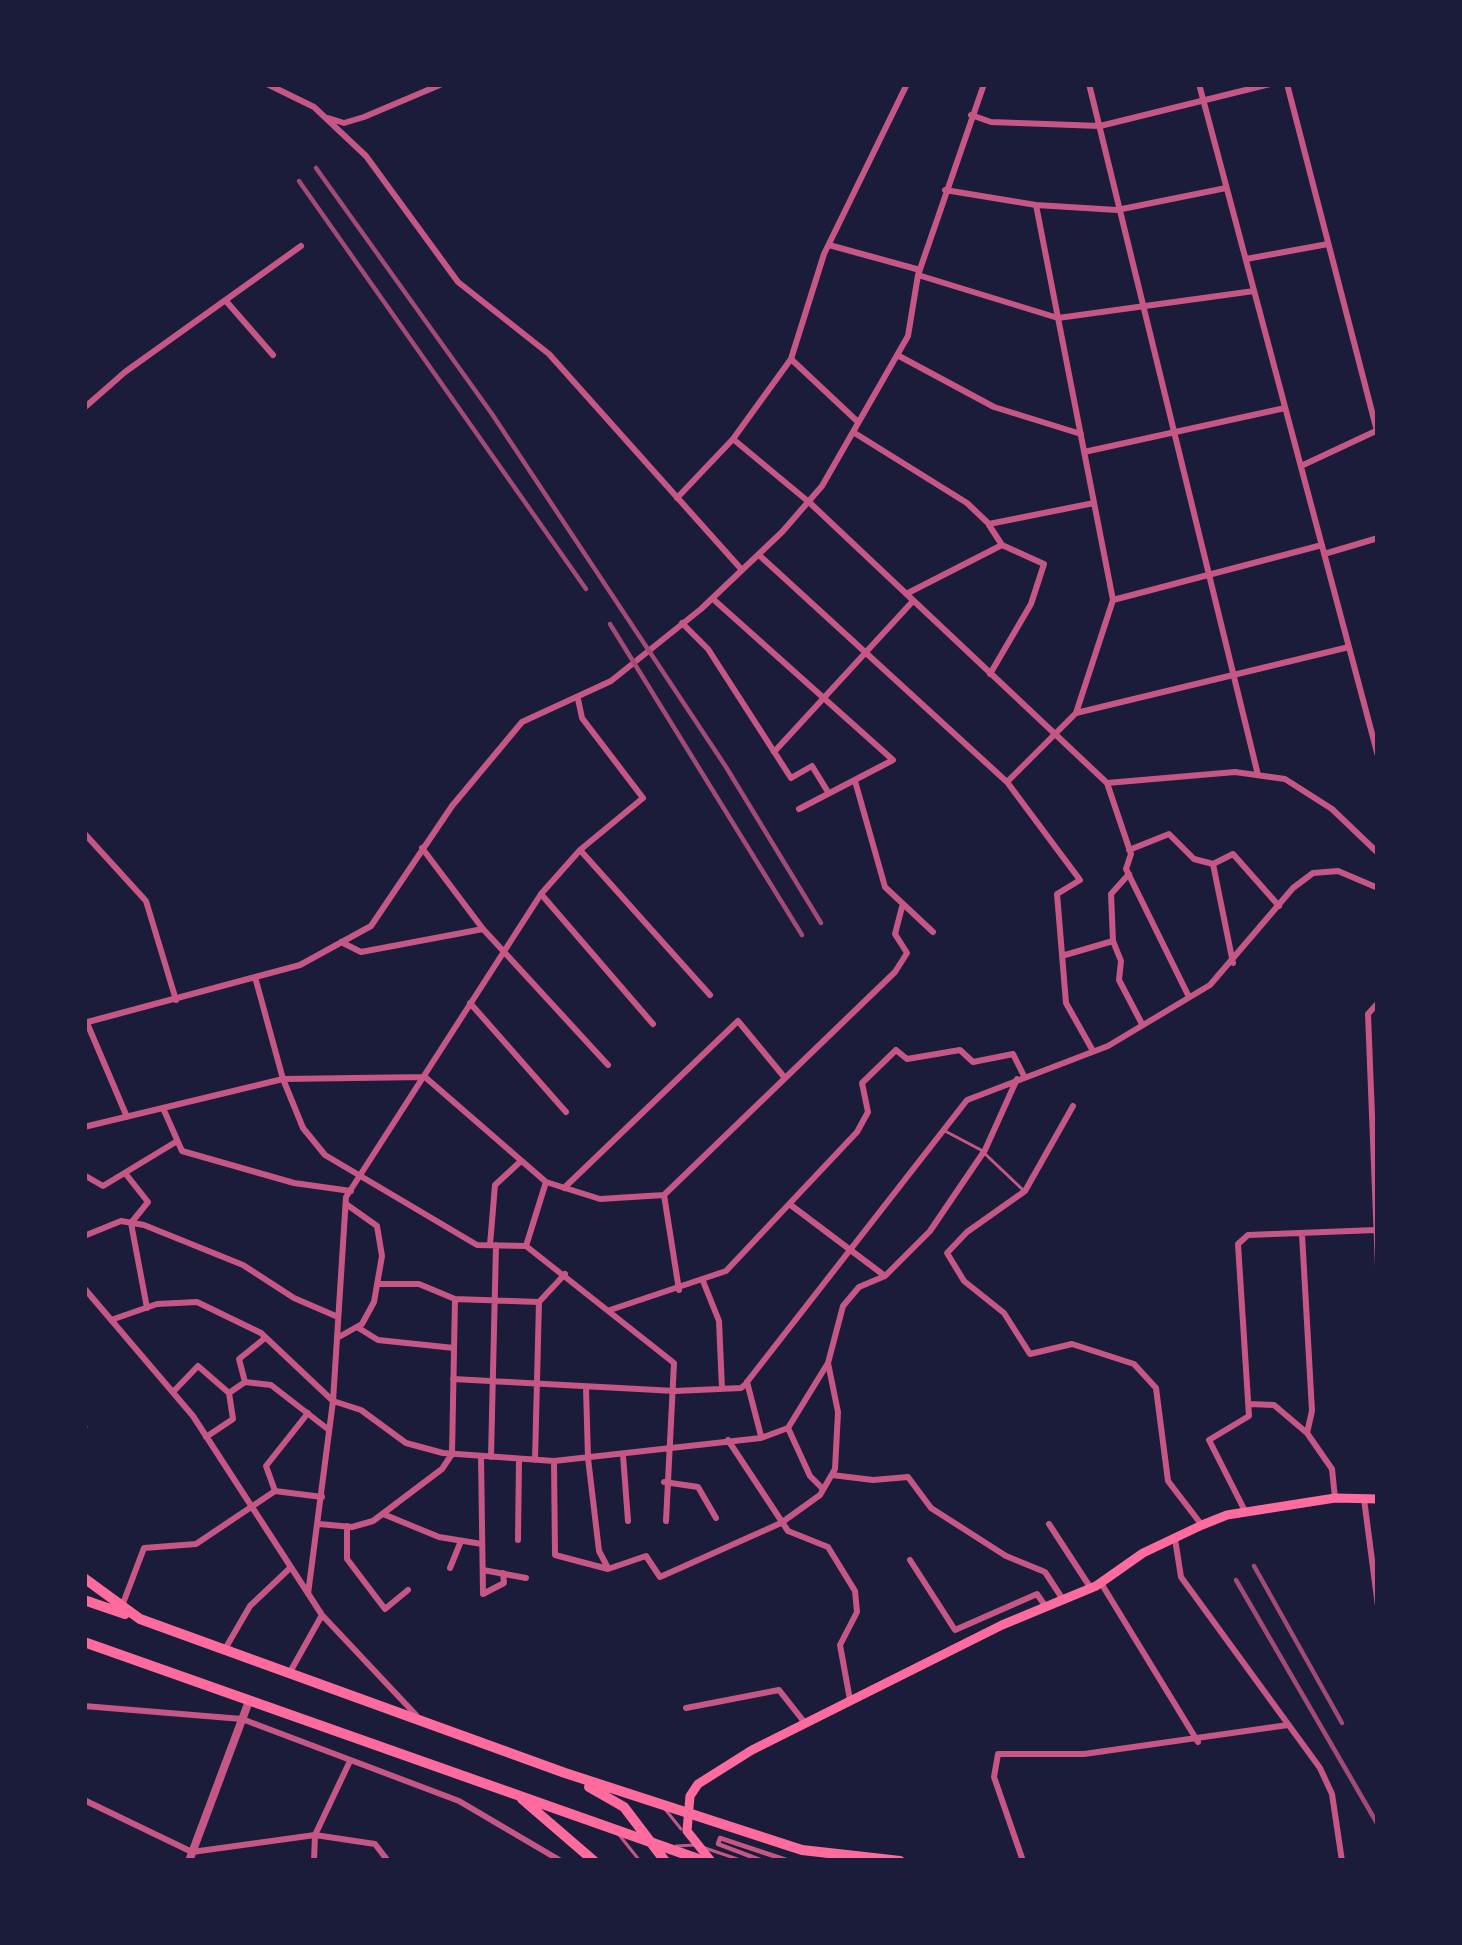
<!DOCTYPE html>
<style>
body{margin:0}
#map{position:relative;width:1462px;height:1945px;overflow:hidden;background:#1b1b3a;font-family:Jost,sans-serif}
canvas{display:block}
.frame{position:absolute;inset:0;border:87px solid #1b1b3a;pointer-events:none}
</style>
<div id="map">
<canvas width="1462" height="1945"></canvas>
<div class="frame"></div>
</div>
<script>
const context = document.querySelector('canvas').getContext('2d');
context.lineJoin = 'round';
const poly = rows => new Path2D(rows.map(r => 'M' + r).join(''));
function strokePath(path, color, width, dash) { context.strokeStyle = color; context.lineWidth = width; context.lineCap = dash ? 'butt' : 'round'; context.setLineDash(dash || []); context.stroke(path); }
strokePath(poly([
 [945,1131,981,1150,1022,1189],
 [84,1426,86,1427],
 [665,1809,681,1829],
 [620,1836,640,1861],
 [676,1846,696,1845],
 [705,1848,743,1861]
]), '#c65784', 3);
strokePath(poly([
 [720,1838,789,1861],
 [720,1838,718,1844,763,1861]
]), '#c65784', 4.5);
strokePath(poly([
 [267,84,314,107,366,156,458,282,549,354,742,570],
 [1089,84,1258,775],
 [1199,84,1378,756],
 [1287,84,1378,435],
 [971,115,991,122,1100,126,1270,84],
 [328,118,344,123,364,117,442,84],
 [945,190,1036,205,1117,210,1226,188],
 [829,245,920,270],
 [1246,259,1328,244],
 [918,275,1058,318,1254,291],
 [226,301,273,355],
 [899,356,994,407,1081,434],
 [791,359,858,422],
 [84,408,125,372,301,246],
 [853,432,967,503,989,524,1094,503],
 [733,439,810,503,1107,783,1235,772,1285,779,1332,809,1378,853],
 [1084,452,1285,408],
 [1301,466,1378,430],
 [677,498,733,439,791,359,824,254,907,84],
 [989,525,1002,545,1044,564,1031,604,990,674],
 [1324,554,1378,538],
 [759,555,1007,782,1080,880,1057,894,1066,1003,1093,1051],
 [906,594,1002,545],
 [713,599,893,760,799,809],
 [1113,600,1322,545],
 [682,623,708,649,791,778,812,766,828,792],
 [1076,713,1349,647],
 [774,752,913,601],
 [855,781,885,887,933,932],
 [1007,782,1076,713,1113,600,1036,205],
 [1107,783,1131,854,1126,869,1189,997],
 [84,833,146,901,176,1000],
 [422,848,483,929,608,1065],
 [580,850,710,995],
 [1129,850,1169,834,1194,859,1213,864,1233,963],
 [1213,864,1233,854,1279,906],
 [1129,874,1111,894,1113,941,1121,961,1119,980,1142,1024],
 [541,894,653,1024],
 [341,942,361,952,483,929],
 [1065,955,1113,941],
 [255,977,283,1079,303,1128,325,1155,477,1245,526,1246,674,1363,666,1521],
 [470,1003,566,1112],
 [1378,1003,1368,1014,1378,1267],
 [84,1023,300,965,371,926,452,806,522,722,611,681,701,609,782,532,822,486,908,336,918,275,984,84],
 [87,1023,127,1117],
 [425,1077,546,1182,600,1199,664,1195,895,972,907,953,895,934,902,907],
 [1073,1106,1025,1191,967,1232,947,1253,964,1281,1004,1313,1030,1354,1072,1344,1134,1364,1156,1388,1168,1481,1201,1524],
 [163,1108,182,1151,294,1183,351,1191],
 [84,1127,283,1079,425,1077],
 [125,1173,148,1202,131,1223,147,1308],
 [84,1175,103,1186,174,1143],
 [564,1188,738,1021,785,1078],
 [664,1195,679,1290],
 [792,1206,885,1276],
 [1302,1234,1312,1411,1307,1433,1332,1469,1335,1498],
 [84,1236,121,1221,144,1225,243,1265,294,1298,338,1317],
 [490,1245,495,1185,521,1161],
 [526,1246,546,1182],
 [703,1281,719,1321,722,1389],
 [377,1284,419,1284,455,1299,539,1302,565,1274],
 [84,1288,193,1416,322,1615,416,1715],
 [610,1310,726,1271,857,1132,868,1112,862,1083,896,1050,907,1059,960,1050,973,1062,1013,1054,1024,1076],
 [111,1320,157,1304,197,1302,261,1333,333,1401,361,1410,406,1443,443,1453,554,1461,761,1438,788,1428],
 [357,1327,378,1340,454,1348],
 [337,1338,362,1324,374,1302,382,1256,377,1226,346,1204],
 [453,1379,675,1391,741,1388,747,1383],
 [245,1382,239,1359,265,1338],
 [747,1382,967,1100,1108,1046,1210,985,1293,888,1313,873,1338,871,1378,888],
 [747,1382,761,1436],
 [586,1388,588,1458,599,1551,608,1568],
 [173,1392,198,1366,229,1393,245,1382,271,1385,329,1430],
 [1249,1404,1274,1405,1307,1433],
 [788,1428,828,1363,843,1306,859,1287,885,1276,930,1231,985,1150,1017,1079],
 [788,1428,810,1476,823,1489],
 [206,1437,233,1419,229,1393],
 [728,1440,788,1531,828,1547,855,1591,857,1612,840,1645,850,1700],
 [623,1455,628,1521],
 [481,1457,483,1594,504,1583,503,1573],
 [491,1457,496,1245],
 [535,1460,539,1302],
 [554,1461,555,1555,608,1569,646,1556,660,1577,781,1523,820,1495,835,1469,838,1412,828,1363],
 [832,1475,873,1480,908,1477,931,1508,1006,1556,1045,1572,1062,1598],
 [664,1482,698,1487,716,1518],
 [275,1491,322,1497],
 [1364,1499,1378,1606],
 [1245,1511,1209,1440,1249,1416,1238,1244,1248,1235,1376,1230],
 [383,1514,439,1537,482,1544],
 [319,1524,352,1527,373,1521,442,1469,452,1454,455,1299],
 [1049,1524,1090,1587],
 [347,1526,347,1559,385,1609,408,1590],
 [1175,1539,1181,1577,1320,1768,1332,1794,1342,1861],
 [518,1540,519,1459],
 [910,1560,955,1630,1037,1594,1046,1607],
 [450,1568,461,1541],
 [483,1570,526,1578],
 [1101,1583,1198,1742],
 [308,1594,333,1401,346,1197,541,894,580,850,643,798,582,718,578,699],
 [122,1606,144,1548,196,1544,275,1491,266,1466,308,1413],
 [225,1649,250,1606,289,1569],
 [290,1672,322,1615],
 [84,1706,242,1719,459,1801,561,1861],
 [686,1708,779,1690,805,1723],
 [84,1800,192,1852,315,1835,375,1844,388,1861],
 [314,1861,315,1835,350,1761],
 [1023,1861,994,1777,998,1754,1084,1754,1288,1725]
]), '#c65784', 6);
strokePath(poly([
 [189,1861,249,1701]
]), '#c65784', 8);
strokePath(poly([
 [711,1861,687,1831,690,1796,698,1784,752,1750,1002,1625,1096,1586,1143,1553,1202,1525,1227,1515,1335,1498,1378,1499]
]), '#ff6b9d', 9);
strokePath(poly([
 [84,1578,140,1619,565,1773,802,1850,900,1861],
 [84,1600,125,1614],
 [84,1642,704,1861],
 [589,1787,624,1807,665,1861],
 [522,1799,594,1861]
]), '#ff6b9d', 10);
strokePath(poly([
 [316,168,492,414,726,767,821,923],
 [299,181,586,589],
 [610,624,802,935],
 [1254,1566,1342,1723],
 [1236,1580,1378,1825]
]), '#a44b75', 4.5);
</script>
